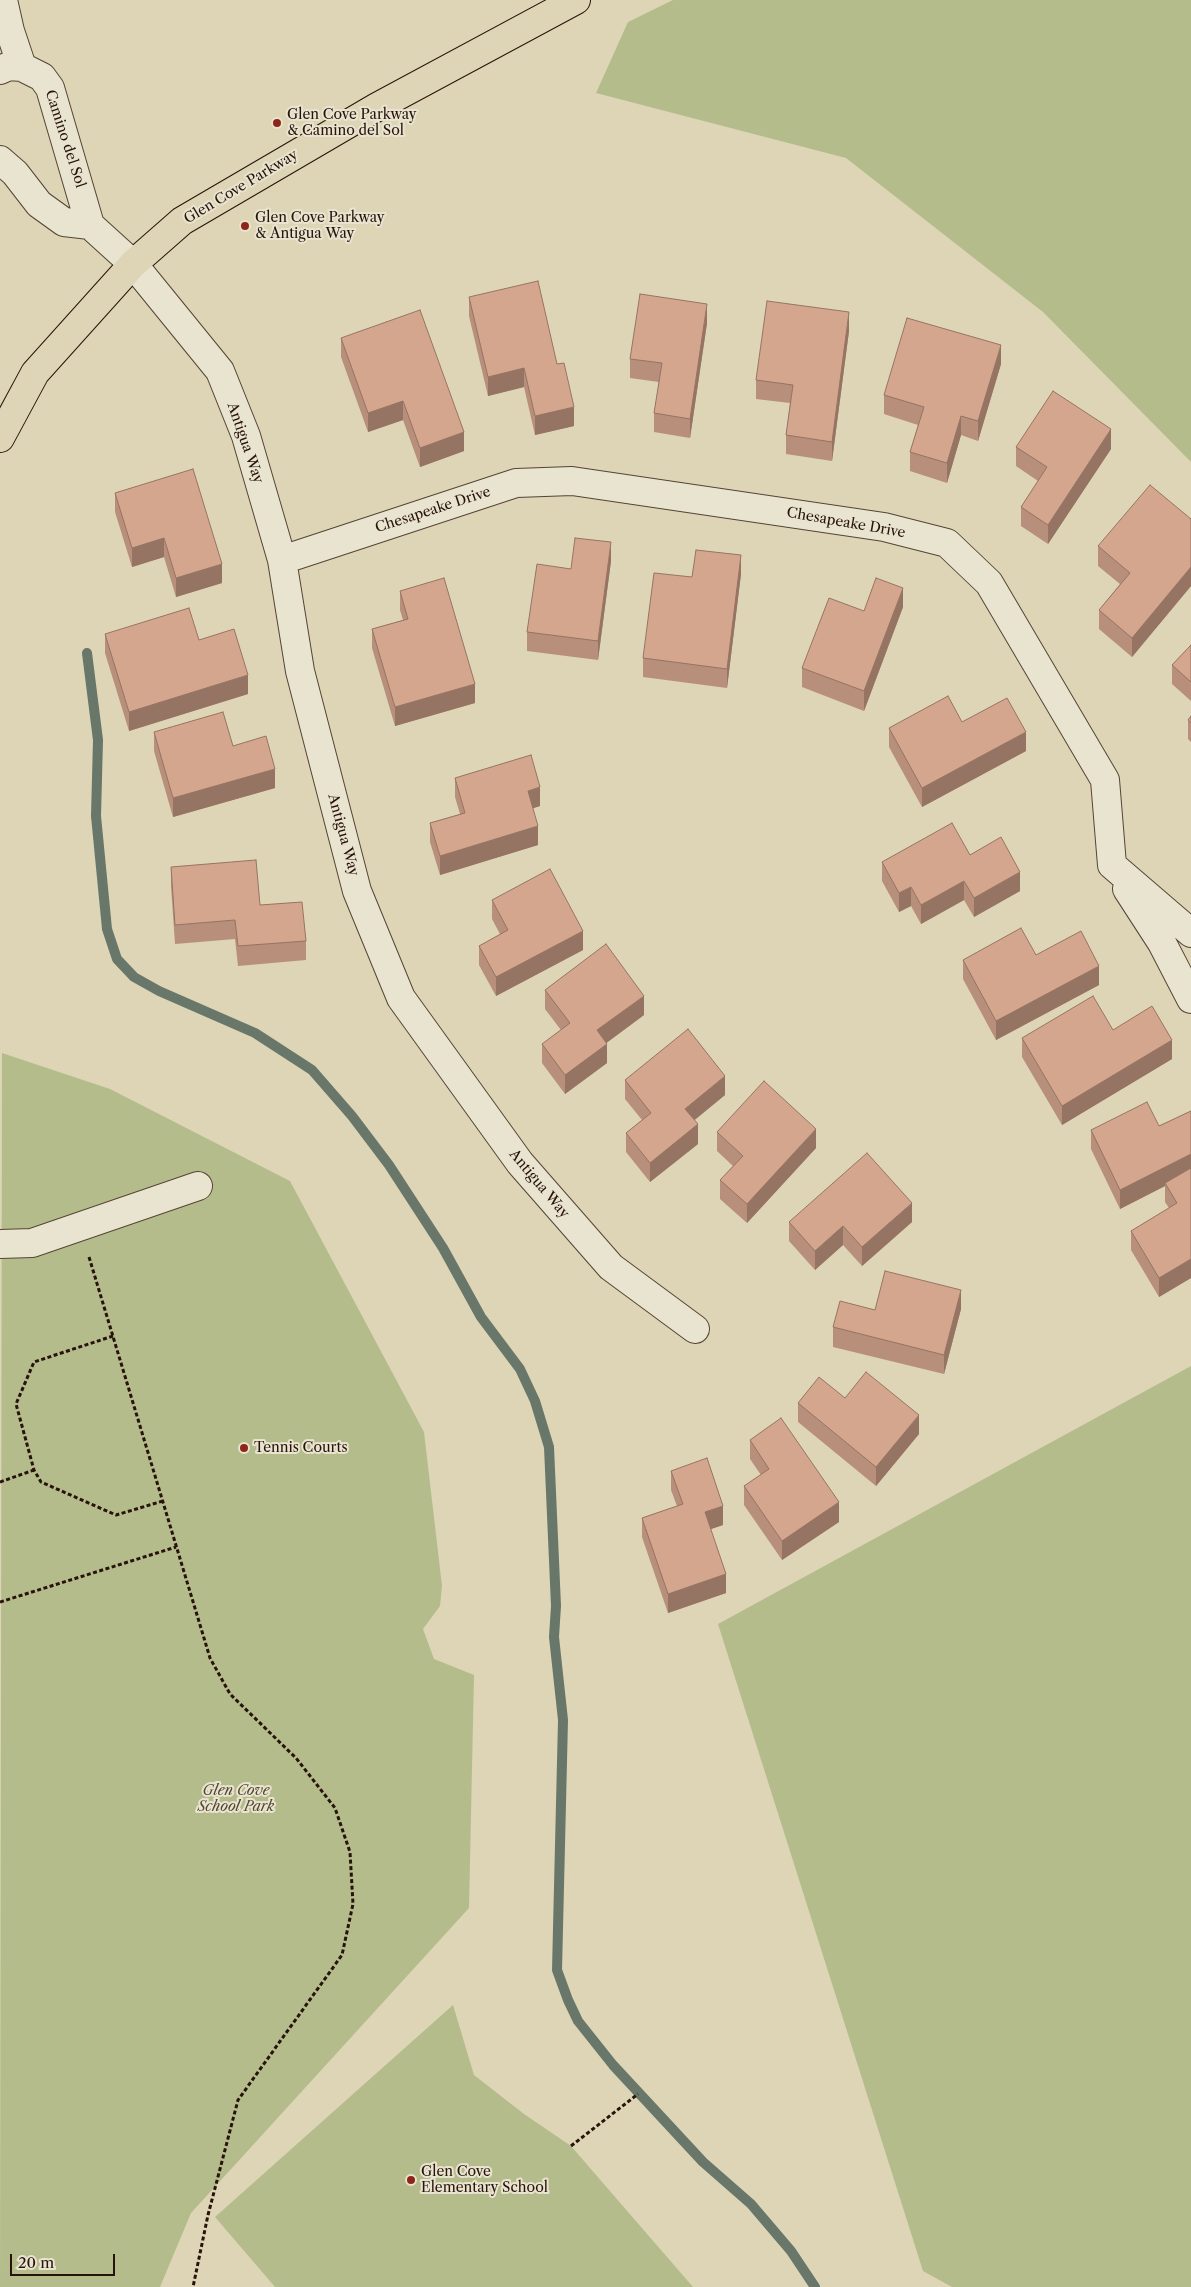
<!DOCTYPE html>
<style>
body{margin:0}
#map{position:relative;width:1191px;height:2287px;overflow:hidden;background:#ddd5b6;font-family:"Libre Caslon Text",serif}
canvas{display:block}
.scale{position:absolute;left:10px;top:2254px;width:105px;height:22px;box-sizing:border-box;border:2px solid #28130a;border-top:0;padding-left:6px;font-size:15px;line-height:18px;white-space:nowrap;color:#28130a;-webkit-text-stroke:4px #e9e4d0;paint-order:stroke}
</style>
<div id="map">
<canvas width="1191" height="2287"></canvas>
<div class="scale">20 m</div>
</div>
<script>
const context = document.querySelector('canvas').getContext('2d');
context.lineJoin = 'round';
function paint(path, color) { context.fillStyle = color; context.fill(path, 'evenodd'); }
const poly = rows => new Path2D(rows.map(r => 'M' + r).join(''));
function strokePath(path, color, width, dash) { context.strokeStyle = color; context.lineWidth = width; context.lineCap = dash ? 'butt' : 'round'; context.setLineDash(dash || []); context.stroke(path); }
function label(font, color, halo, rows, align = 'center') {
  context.font = font + ' "Libre Caslon Text",serif'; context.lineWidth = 4; context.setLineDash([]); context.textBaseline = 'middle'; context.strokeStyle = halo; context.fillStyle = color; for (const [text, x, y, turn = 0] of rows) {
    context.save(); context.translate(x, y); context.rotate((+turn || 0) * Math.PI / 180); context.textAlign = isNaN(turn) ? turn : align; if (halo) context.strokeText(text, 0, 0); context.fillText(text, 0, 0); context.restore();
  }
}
paint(poly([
 [673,0,1191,0,1191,462,1043,312,846,158,596,93,628,22],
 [2,1053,110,1089,290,1181,424,1432,442,1586,440,1606,423,1629,434,1659,474,1675,469,1908,191,2213,160,2287,0,2287],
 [1191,1366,1191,2287,952,2287,923,2271,718,1624],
 [453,2005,474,2075,524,2114,571,2146,693,2287,275,2287,215,2217]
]), '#b4bc8c');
strokePath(poly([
 [87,653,98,740,96,816,107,929,117,959,134,977,159,991,255,1033,312,1070,352,1116,389,1165,443,1248,481,1317,520,1369,535,1401,549,1447,556,1606,554,1637,563,1720,557,1970,568,2000,578,2021,613,2065,703,2162,751,2204,791,2251,815,2287]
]), '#687769', 10);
const minor = poly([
 [3,0,10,31,22,67],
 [0,70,9,66,22,67,42,77,50,88,90,225,133,264,220,371,246,436,282,560,300,671,357,891,401,998,520,1163,611,1267,695,1329],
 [0,160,15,173,39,204,64,222,90,225],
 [282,560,516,483,572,481,884,527,947,543,989,583,1105,780,1112,865,1191,933],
 [1127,889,1162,943,1191,999],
 [0,1244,32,1243,198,1186]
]);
const major = poly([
 [0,438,35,373,133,264,182,221,377,107,576,0]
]);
strokePath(minor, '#554435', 30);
strokePath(major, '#28130a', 30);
strokePath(poly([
 [89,1257,210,1658,230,1694,296,1758,335,1808,350,1852,353,1904,342,1955,238,2100,208,2215,193,2287],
 [113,1336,34,1362,16,1404,34,1470,41,1482,116,1515,163,1501],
 [0,1482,34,1470],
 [0,1602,176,1547],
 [571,2146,638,2094]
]), '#28130a', 3, [4, 2.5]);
strokePath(minor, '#e9e4d0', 28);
strokePath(major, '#ddd5b6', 28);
paint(poly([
 [469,297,574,426,535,435,524,387,488,396,469,316],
 [707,323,690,438,654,432,654,413,659,382,630,378,630,359],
 [849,331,832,461,786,454,786,435,790,403,756,399,756,380],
 [341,338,464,451,420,467,403,420,368,432,341,357],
 [1001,364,978,441,961,435,947,483,910,471,910,452,918,425,884,414,884,395],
 [1016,447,1111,449,1048,544,1021,526,1021,507,1038,481,1016,466],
 [115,493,222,583,176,597,164,557,132,567,115,512],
 [1191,519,1191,586,1132,657,1099,629,1099,610,1120,584,1098,566,1098,546],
 [611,561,598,660,527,651,527,632,571,569],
 [741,574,727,688,643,677,643,658,692,577],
 [400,591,475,703,395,726,372,648,372,629,403,620,400,610],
 [903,607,864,711,802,687,802,668,864,611],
 [105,634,199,640,248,694,129,731,105,653],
 [1191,645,1191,701,1172,684,1172,665],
 [1191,716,1191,742,1188,739,1188,720],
 [962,722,1026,751,922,807,889,747,889,728],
 [154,732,233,746,275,788,173,817,154,751],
 [455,778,540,806,533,808,538,845,440,875,430,842,430,823,460,814,455,797],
 [970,855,1020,891,974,917,964,900,921,924,911,906,899,912,882,881,882,862],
 [171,867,260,905,306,941,306,960,238,966,235,939,175,944,171,886],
 [492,900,583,950,496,996,479,965,479,946,500,934,492,919],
 [1036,955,1099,985,996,1040,963,979,963,960],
 [545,990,644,1015,606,1043,607,1063,565,1094,542,1063,542,1044,561,1030,545,1009],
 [1113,1030,1172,1059,1062,1125,1022,1057,1022,1038],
 [625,1080,725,1095,694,1120,698,1144,650,1182,626,1152,626,1133,642,1120,625,1099],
 [1191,1111,1191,1278,1159,1297,1131,1250,1131,1231,1169,1208,1165,1202,1165,1186,1120,1209,1091,1149,1091,1130,1159,1126],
 [717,1132,816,1148,747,1223,720,1199,720,1180,733,1166,717,1151],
 [789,1222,912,1222,862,1266,843,1245,815,1270,789,1241],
 [961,1309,944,1374,833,1347,833,1327,875,1310],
 [845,1398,919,1434,876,1486,798,1422,798,1403],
 [750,1440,839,1522,782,1560,744,1505,744,1486,761,1475,750,1459],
 [671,1471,723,1525,711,1529,726,1593,668,1613,642,1537,642,1518,677,1506,671,1490]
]), '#b78f7a');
paint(poly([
 [707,304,707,323,690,438,690,419],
 [849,312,849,331,832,461,832,442],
 [1001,345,1001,364,978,441,978,421],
 [524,368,524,387,488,396,488,377],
 [403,401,403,420,368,432,368,413],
 [574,407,574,426,535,435,535,416],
 [961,416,961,435,947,483,947,463],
 [1111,429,1111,449,1048,544,1048,525],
 [464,432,464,451,420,467,420,448],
 [164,538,164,557,132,567,132,548],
 [611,542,611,561,598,660,598,641],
 [741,555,741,574,727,688,727,669],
 [222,564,222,583,176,597,176,578],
 [1191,567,1191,586,1132,657,1132,638],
 [903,588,903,607,864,711,864,691],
 [248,675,248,694,129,731,129,712],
 [475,684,475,703,395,726,395,707],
 [1026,732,1026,751,922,807,922,788],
 [275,769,275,788,173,817,173,798],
 [540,787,540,806,528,810,528,791],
 [538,826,538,845,440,875,440,856],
 [1020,872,1020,891,974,917,974,898],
 [964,881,964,900,921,924,921,905],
 [911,887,911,906,899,912,899,893],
 [583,931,583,950,496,996,496,977],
 [1099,966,1099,985,996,1040,996,1021],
 [644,996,644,1015,597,1050,597,1030],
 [1172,1040,1172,1059,1062,1125,1062,1106],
 [607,1044,607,1063,565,1094,565,1075],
 [725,1076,725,1095,685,1128,685,1109],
 [698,1124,698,1144,650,1182,650,1163],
 [816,1129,816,1148,747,1223,747,1204],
 [1191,1154,1191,1173,1165,1183,1165,1186,1120,1209,1120,1190],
 [912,1203,912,1222,862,1266,862,1247],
 [843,1226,843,1245,815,1270,815,1251],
 [1191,1259,1191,1278,1159,1297,1159,1278],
 [961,1290,961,1309,944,1374,944,1355],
 [919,1415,919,1434,876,1486,876,1467],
 [839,1502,839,1522,782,1560,782,1541],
 [723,1506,723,1525,705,1531,705,1512],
 [726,1574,726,1593,668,1613,668,1594]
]), '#957463');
const building = poly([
 [538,281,557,364,564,363,574,407,535,416,524,368,488,377,469,297,538,281],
 [640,294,707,304,690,419,654,413,662,363,630,359,640,294],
 [767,301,849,312,832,442,786,435,793,385,756,380,767,301],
 [420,310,464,432,420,448,403,401,368,413,341,338,420,310],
 [907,318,1001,345,978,421,961,416,947,463,910,452,924,407,884,395,907,318],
 [1053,391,1111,429,1048,525,1021,507,1047,467,1016,447,1053,391],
 [193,469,222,564,176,578,164,538,132,548,115,493,193,469],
 [1150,485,1191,519,1191,567,1132,638,1099,610,1130,573,1098,546,1150,485],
 [575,538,611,542,598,641,527,632,537,564,571,569,575,538],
 [696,550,741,555,727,669,643,658,654,573,692,577,696,550],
 [444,578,475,684,395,707,372,629,408,619,400,591,444,578],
 [876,578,903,588,864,691,802,668,829,598,864,611,876,578],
 [189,608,199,640,234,629,248,675,129,712,105,634,189,608],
 [1191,645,1191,682,1172,665,1191,645],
 [948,696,962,722,1007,698,1026,732,922,788,889,728,948,696],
 [223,712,233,746,266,736,275,769,173,798,154,732,223,712],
 [1191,716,1191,723,1188,720,1191,716],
 [531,755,540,787,528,791,538,826,440,856,430,823,465,813,455,778,531,755],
 [952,823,970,855,1001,837,1020,872,974,898,964,881,921,905,911,887,899,893,882,862,952,823],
 [256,860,260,905,302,902,306,941,238,946,235,920,175,925,171,867,256,860],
 [550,869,583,931,496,977,479,946,508,930,492,900,550,869],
 [1021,928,1036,955,1081,931,1099,966,996,1021,963,960,1021,928],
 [606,944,644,996,597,1030,607,1044,565,1075,542,1044,570,1023,545,990,606,944],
 [1093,996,1113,1030,1152,1006,1172,1040,1062,1106,1022,1038,1093,996],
 [688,1029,725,1076,685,1109,698,1124,650,1163,626,1133,651,1113,625,1080,688,1029],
 [764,1081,816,1129,747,1204,720,1180,743,1156,717,1132,764,1081],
 [1147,1102,1159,1126,1191,1111,1191,1154,1120,1190,1091,1130,1147,1102],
 [867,1153,912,1203,862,1247,843,1226,815,1251,789,1222,867,1153],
 [1191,1168,1191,1259,1159,1278,1131,1231,1177,1203,1165,1183,1191,1168],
 [885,1271,961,1290,944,1355,833,1327,840,1301,875,1310,885,1271],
 [866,1372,919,1415,876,1467,798,1403,819,1377,845,1398,866,1372],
 [781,1418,839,1502,782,1541,744,1486,769,1469,750,1440,781,1418],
 [707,1458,723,1506,705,1512,726,1574,668,1594,642,1518,683,1504,671,1471,707,1458]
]);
paint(building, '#d5a68e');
strokePath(building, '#957463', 1);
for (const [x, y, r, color] of [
 [277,123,5,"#8f2418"],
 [245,226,5,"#8f2418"],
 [244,1448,5,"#8f2418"],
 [411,2180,5,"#8f2418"]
]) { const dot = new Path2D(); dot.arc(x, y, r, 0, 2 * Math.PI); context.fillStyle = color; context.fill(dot); strokePath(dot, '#e9e4d0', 2); }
label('14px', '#28130a', '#e9e4d0', [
 ["Glen Cove Parkway",287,115],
 ["& Camino del Sol",287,131],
 ["Glen Cove Parkway",255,218],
 ["& Antigua Way",255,234],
 ["Tennis Courts",254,1448],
 ["Glen Cove",421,2172],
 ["Elementary School",421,2188]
], 'left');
label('14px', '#28130a', '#e9e4d0', [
 ["Camino del Sol",65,139,72],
 ["Glen Cove Parkway",241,187,-31],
 ["Antigua Way",245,443,71],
 ["Chesapeake Drive",433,510,-18],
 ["Chesapeake Drive",846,523,10],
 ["Antigua Way",343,835,75],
 ["Antigua Way",539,1184,50]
]);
label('italic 14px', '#524631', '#e9e4d0', [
 ["Glen Cove",236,1791],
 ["School Park",236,1807]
]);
</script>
